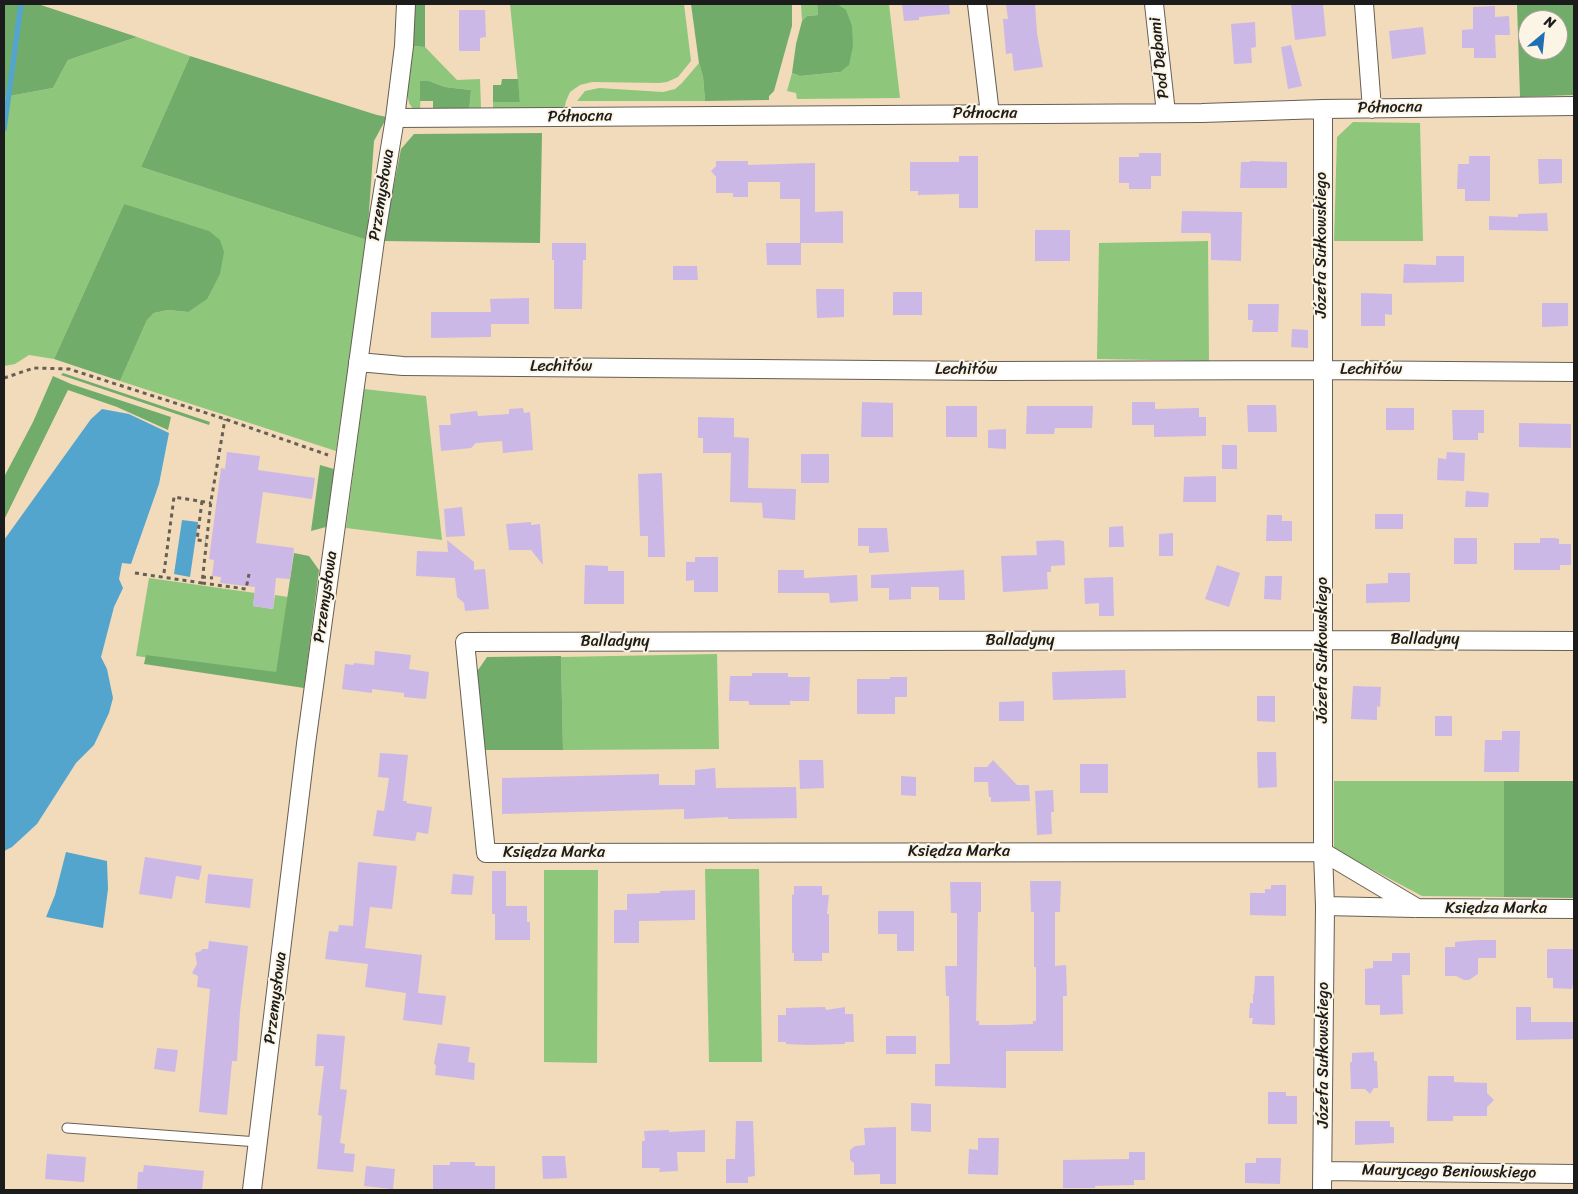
<!DOCTYPE html>
<meta charset="utf-8">
<style>
body{margin:0}
#map{position:relative;width:1578px;height:1194px;overflow:hidden;background:#f1dbbb;font-family:Sriracha,sans-serif}
canvas{display:block}
.frame{position:absolute;inset:0;border:5px solid #1c1c1c;pointer-events:none}
.north{position:absolute;left:1518px;top:10px;width:50px;height:50px;box-sizing:border-box;background:#fcf5e5;border:1px solid #a29e95;border-radius:50%;rotate:28deg;font-size:14px;font-weight:700;line-height:20px;text-align:center;color:#1c1c1c}
.north::after{content:'';display:block;margin:auto;width:18px;height:22px;background:#1f6fb2;clip-path:polygon(50% 0,100% 100%,50% 72%,0 100%)}
</style>
<div id="map">
<canvas width="1578" height="1194"></canvas>
<div class="frame"></div>
<div class="north">N</div>
</div>
<script>
const context = document.querySelector('canvas').getContext('2d');
context.lineJoin = 'round';
function paint(path, color) { context.fillStyle = color; context.fill(path, 'evenodd'); }
const poly = rows => new Path2D(rows.map(r => 'M' + r).join(''));
function strokePath(path, color, width, dash) { context.strokeStyle = color; context.lineWidth = width; context.lineCap = dash ? 'butt' : 'round'; context.setLineDash(dash || []); context.stroke(path); }
function label(font, color, halo, rows, align = 'center') {
  context.font = font + ' Sriracha,sans-serif'; context.lineWidth = 4; context.setLineDash([]); context.textBaseline = 'middle'; context.strokeStyle = halo; context.fillStyle = color; for (const [text, x, y, turn = 0] of rows) {
    context.save(); context.translate(x, y); context.rotate((+turn || 0) * Math.PI / 180); context.textAlign = isNaN(turn) ? turn : align; if (halo) context.strokeText(text, 0, 0); context.fillText(text, 0, 0); context.restore();
  }
}
paint(poly([
 [510,4,684,4,691,61,678,77,667,82,659,83,592,82,580,85,570,92,566,101,564,111,496,112,493,107,493,102,520,102],
 [801,4,817,4,818,15,807,16,802,21],
 [835,4,889,4,900,98,797,99,796,93,787,91,792,73,800,76,840,72,837,4],
 [137,37,190,56,141,167,367,240,336,451,120,381,147,320,154,313,168,310,188,312,124,204,54,359,29,355,15,364,4,366,4,97,53,88,68,60],
 [412,46,425,47,457,80,480,79,481,108,477,112,469,112,471,90,445,87,429,81,421,81,420,112,413,109,409,103,407,93],
 [699,63,703,77,705,101,577,101,585,91,599,88,663,92,675,89,682,83],
 [1353,122,1420,123,1423,241,1334,241,1337,137],
 [1208,241,1209,361,1097,359,1099,243],
 [364,389,426,396,442,540,346,528],
 [149,578,255,593,253,606,273,609,275,595,288,597,276,675,136,656],
 [717,654,719,749,563,750,561,657],
 [1334,781,1504,781,1504,897,1422,896,1334,849],
 [705,869,759,869,762,1062,709,1062],
 [544,870,598,870,597,1063,544,1062]
]), '#8ec77b');
paint(poly([
 [4,4,38,4,137,37,68,60,53,88,4,97],
 [414,4,425,4,425,47,412,46],
 [691,4,792,4,792,26,774,91,769,96,769,100,705,101,703,77,699,63],
 [817,4,837,4,846,10,852,26,853,46,849,65,840,72,800,76,792,73,796,44,802,21,807,16,818,15],
 [1517,4,1574,4,1574,95,1520,97],
 [1528,20,1558,20,1558,50,1528,50],
 [190,56,377,115,387,117,374,141,367,240,141,167],
 [502,79,518,79,520,102,493,102,493,85,501,85],
 [420,81,429,81,445,87,471,90,469,112,433,112,433,101,420,101],
 [542,133,540,243,383,241,401,149,414,134],
 [124,204,209,231,220,240,224,252,220,274,207,299,188,312,168,310,154,313,147,320,120,381,54,359],
 [63,373,210,422,209,425,61,375],
 [53,376,71,384,171,417,168,430,117,407,68,390,4,520,4,477,33,422],
 [320,465,334,469,326,527,311,531],
 [294,553,309,556,319,570,304,688,144,664,146,655,276,672],
 [561,656,563,750,485,750,476,673,487,657],
 [1504,781,1574,781,1574,898,1504,897]
]), '#72ac6b');
paint(poly([
 [102,409,129,414,169,433,159,484,131,564,122,563,119,579,123,588,114,607,101,657,107,669,113,698,109,713,94,745,76,763,37,824,12,847,4,851,4,540,91,419],
 [182,520,198,522,190,577,174,574],
 [66,852,107,861,108,889,103,928,46,917,55,895]
]), '#54a5ce');
strokePath(poly([
 [4,129,21,4]
]), '#54a5ce', 5.5);
paint(poly([
 [902,4,949,4,950,14,919,17,919,20,904,21],
 [1006,4,1035,4,1037,33,1043,67,1014,71,1012,53,1006,54,1003,19,1008,19],
 [1291,4,1323,4,1326,36,1295,40],
 [1495,6,1495,17,1509,16,1510,35,1495,35,1496,58,1474,58,1474,48,1462,48,1462,30,1473,29,1473,7],
 [459,10,485,10,486,37,480,38,480,51,459,51],
 [1255,22,1256,47,1251,48,1252,63,1234,64,1231,24],
 [1423,27,1426,54,1392,59,1389,31],
 [1291,45,1302,86,1288,89,1281,47],
 [1139,153,1161,153,1161,176,1151,176,1151,189,1129,189,1129,183,1119,183,1119,157,1139,157],
 [959,156,978,156,978,208,959,208,959,194,918,195,918,191,910,191,910,162,959,162],
 [1469,156,1490,156,1490,201,1465,201,1465,189,1457,189,1458,164,1469,164],
 [1538,159,1562,159,1562,183,1539,184],
 [716,161,748,161,748,165,815,163,815,212,843,211,843,243,801,243,801,265,767,265,766,243,800,243,800,199,780,199,780,182,748,182,748,197,733,197,733,193,716,193,716,177,711,171,716,166],
 [1250,161,1287,162,1287,188,1240,188,1241,162,1250,162],
 [1182,211,1242,212,1241,261,1211,260,1211,235,1210,233,1181,233],
 [1547,213,1548,231,1489,230,1489,216,1518,217,1518,214],
 [1035,230,1070,230,1070,261,1035,261],
 [552,243,586,243,586,260,583,260,582,309,554,309,554,260,552,260],
 [1436,256,1464,256,1464,282,1403,283,1404,264,1436,265],
 [673,266,697,266,698,280,673,280],
 [816,289,844,289,844,317,817,318],
 [893,292,922,292,922,315,893,315],
 [1361,293,1392,294,1392,315,1385,314,1385,326,1361,326],
 [529,298,529,324,491,324,491,337,431,338,431,312,491,312,490,299],
 [1542,303,1568,303,1568,326,1542,327],
 [1248,304,1279,304,1278,332,1252,332,1253,320,1248,320],
 [1292,329,1308,330,1308,348,1291,347],
 [862,402,893,403,893,437,861,437],
 [1132,402,1155,402,1155,409,1199,408,1199,417,1206,417,1206,436,1154,437,1154,425,1132,425],
 [1247,405,1276,405,1277,432,1248,432],
 [946,406,977,406,977,437,946,437],
 [1027,406,1093,406,1092,428,1055,428,1054,434,1026,434],
 [523,408,524,413,530,412,533,450,503,453,502,441,476,443,471,448,441,451,439,425,451,425,450,414,477,411,478,416,509,414,509,409],
 [1386,408,1414,408,1414,430,1386,430],
 [1452,410,1484,410,1484,433,1478,433,1478,440,1453,440],
 [698,417,734,418,734,437,749,438,748,488,796,489,795,520,763,518,762,503,730,502,731,453,703,453,703,438,698,438],
 [1519,423,1571,424,1571,448,1519,447],
 [1006,429,1006,449,988,448,988,430],
 [1222,445,1237,445,1237,469,1222,469],
 [227,452,260,456,258,470,315,478,312,499,263,492,256,543,294,548,290,579,276,578,273,609,253,606,255,587,220,583,221,577,212,576,214,560,209,559,221,468,225,469],
 [1447,452,1465,453,1464,481,1437,480,1438,458,1446,459],
 [801,454,829,454,829,483,801,483],
 [662,473,665,557,648,557,648,536,640,536,638,474],
 [1216,476,1216,502,1183,502,1184,477],
 [1466,491,1489,493,1488,507,1465,507],
 [462,507,465,536,446,537,444,509],
 [1375,514,1403,514,1403,529,1375,529],
 [1267,515,1282,515,1282,521,1292,521,1292,541,1266,541],
 [531,522,531,525,540,524,543,565,531,550,509,550,506,524],
 [1123,526,1124,547,1109,547,1109,527],
 [858,528,887,528,889,552,869,553,869,546,858,546],
 [1173,533,1173,556,1159,556,1159,534],
 [1454,538,1477,538,1477,564,1454,564],
 [1540,538,1555,538,1559,539,1559,544,1571,544,1571,565,1560,565,1560,570,1514,570,1514,543,1540,543],
 [447,540,474,562,474,570,485,569,489,609,465,611,464,603,457,597,455,578,416,576,417,551,448,552],
 [1061,540,1061,541,1064,541,1065,565,1051,566,1051,572,1047,572,1048,589,1003,592,1001,556,1037,555,1036,541],
 [695,557,718,557,718,592,694,592,694,580,686,581,686,562,695,562],
 [585,565,608,566,608,571,624,571,624,604,584,604],
 [1217,565,1240,573,1229,607,1205,599],
 [778,570,804,570,804,578,857,575,858,601,830,603,829,593,778,593],
 [964,570,965,600,939,600,939,587,911,587,911,599,889,600,889,588,871,588,871,575],
 [1388,573,1410,573,1410,602,1366,603,1366,584,1388,583],
 [1265,576,1282,576,1281,600,1264,599],
 [1113,577,1114,616,1099,616,1099,603,1085,604,1084,578],
 [375,651,411,655,409,669,429,672,426,699,404,697,404,693,372,689,372,693,342,689,345,664,353,665,354,663,374,665],
 [1125,670,1126,698,1053,700,1052,672],
 [752,673,788,673,788,677,810,677,809,701,790,701,790,705,749,705,749,701,729,701,730,676,752,676],
 [890,677,907,677,907,697,895,697,895,714,857,714,857,679,890,679],
 [1353,686,1381,687,1380,707,1377,706,1377,720,1351,719],
 [1257,696,1275,696,1275,722,1257,721],
 [1024,701,1024,721,999,721,999,702],
 [1435,716,1452,716,1452,736,1435,736],
 [1502,731,1520,731,1519,772,1484,772,1485,740,1502,740],
 [1257,752,1276,752,1277,787,1258,788],
 [380,753,408,755,403,801,407,801,406,803,432,807,428,834,417,832,415,841,373,836,377,810,384,811,389,778,378,777],
 [799,760,823,760,824,788,800,789],
 [993,760,1017,785,1029,785,1030,801,991,802,991,797,989,797,988,782,974,782,974,767,987,767],
 [1080,764,1108,764,1108,793,1080,793],
 [715,768,716,788,796,787,797,818,728,819,728,817,684,819,684,809,502,814,502,778,659,774,659,785,695,785,695,770],
 [901,776,916,777,916,796,901,795],
 [1053,790,1054,812,1051,812,1052,834,1037,835,1035,791],
 [145,857,202,866,199,880,176,876,172,899,139,894],
 [358,862,397,866,392,909,370,907,365,948,422,955,418,993,446,996,442,1025,403,1020,406,993,365,987,368,964,325,959,329,931,338,932,339,925,353,926],
 [492,871,506,871,506,906,527,906,527,922,530,922,530,940,495,940,495,914,492,914],
 [208,874,253,879,250,908,205,903],
 [453,874,474,876,472,895,451,894],
 [1030,881,1061,881,1060,912,1055,912,1055,966,1066,965,1067,996,1063,996,1063,1051,1006,1051,1006,1088,935,1086,935,1064,950,1064,949,996,946,996,945,966,957,966,957,913,951,913,950,882,981,882,981,912,978,912,976,1021,979,1021,979,1025,1006,1025,1033,1024,1033,1021,1036,1021,1036,967,1034,967,1034,912,1031,912],
 [1271,885,1286,885,1286,916,1250,915,1250,893,1265,893,1265,889,1271,889],
 [794,886,822,886,822,895,829,895,827,914,829,914,829,953,822,953,822,961,794,961,794,953,792,953,792,895,794,894],
 [695,890,695,920,639,921,639,943,614,943,614,910,627,910,627,894,660,893,660,891],
 [878,911,914,911,914,951,897,951,897,934,878,934],
 [1477,940,1496,940,1496,958,1478,958,1478,974,1469,980,1464,980,1456,976,1445,976,1445,947,1455,947,1455,942],
 [209,941,248,946,240,1011,237,1061,232,1061,227,1115,199,1112,210,989,197,987,198,976,192,973,197,964,195,953,201,951,202,949,208,949],
 [1547,949,1574,949,1574,983,1573,983,1572,989,1553,988,1553,978,1547,978],
 [1392,953,1410,953,1410,975,1402,975,1403,1014,1380,1015,1380,1005,1365,1005,1365,969,1373,968,1373,961,1392,961],
 [1255,976,1274,976,1275,1025,1252,1024,1253,1018,1249,1018,1250,1003,1253,1003,1253,994,1254,994],
 [825,1007,826,1010,845,1007,845,1014,853,1014,854,1042,845,1042,845,1044,808,1045,786,1044,786,1042,778,1042,778,1015,786,1015,786,1008],
 [1516,1007,1531,1007,1531,1022,1574,1022,1574,1039,1516,1040],
 [317,1034,345,1036,340,1089,347,1090,340,1143,345,1144,344,1153,355,1154,353,1172,317,1169,322,1116,318,1115,324,1066,315,1066],
 [886,1036,916,1036,916,1054,886,1054],
 [438,1043,470,1047,468,1062,475,1063,474,1080,435,1075,436,1066,434,1063],
 [157,1048,178,1050,175,1072,154,1069],
 [1374,1052,1374,1061,1377,1061,1378,1088,1374,1088,1370,1094,1365,1089,1351,1089,1350,1062,1352,1062,1352,1053],
 [1428,1076,1454,1076,1454,1082,1487,1083,1487,1093,1494,1100,1487,1107,1487,1116,1453,1116,1453,1121,1427,1121],
 [1268,1092,1286,1092,1286,1096,1297,1096,1297,1124,1268,1124],
 [911,1103,931,1104,931,1132,911,1131],
 [736,1121,753,1121,755,1176,748,1177,748,1183,726,1183,726,1159,735,1159],
 [1355,1121,1390,1121,1390,1127,1394,1127,1394,1143,1355,1145],
 [896,1127,896,1184,880,1184,880,1174,854,1175,854,1163,850,1160,850,1150,855,1146,865,1145,864,1128],
 [669,1130,669,1132,705,1130,705,1152,677,1152,678,1171,659,1172,660,1168,642,1168,642,1141,645,1141,644,1131],
 [978,1138,999,1138,998,1175,968,1174,969,1149,978,1150],
 [1129,1152,1145,1152,1145,1180,1134,1180,1134,1185,1095,1186,1095,1188,1063,1188,1063,1160,1129,1159],
 [47,1154,86,1157,84,1182,45,1179],
 [542,1156,565,1156,567,1178,543,1179],
 [1256,1158,1281,1158,1280,1184,1245,1183,1245,1163,1256,1163],
 [450,1162,475,1162,475,1166,495,1166,495,1190,433,1190,433,1165,450,1165],
 [144,1165,204,1171,202,1190,137,1189,138,1172,143,1172],
 [366,1166,395,1169,393,1189,364,1186]
]), '#ccb8e6');
const service = poly([
 [67,1128,258,1142]
]);
const minor = poly([
 [977,4,990,114],
 [1154,4,1166,113],
 [1364,4,1372,109],
 [395,118,1202,113,1323,109,1574,106],
 [358,362,403,366,994,371,1322,370,1574,372],
 [1574,641,1323,640,465,642,486,853,1323,852,1417,908,1574,909],
 [1325,906,1414,908],
 [1323,1171,1574,1174],
 [252,1190,306,744,375,240,395,118,404,46,406,4],
 [1322,1190,1325,906,1323,852,1323,109]
]);
strokePath(service, '#675f54', 11);
strokePath(minor, '#675f54', 20);
strokePath(poly([
 [4,378,34,368,69,369,225,419,328,455],
 [202,501,197,540,206,541],
 [135,573,202,583,211,501,225,419],
 [164,573,174,497,211,503],
 [202,577,213,578],
 [202,583,246,589,249,574]
]), '#675f54', 3, [4, 4]);
strokePath(service, '#fff', 9);
strokePath(minor, '#fff', 18);
label('16px', '#1c1c1c', '#fcf5e5', [
 ["Pod Dębami",1160,58,-96],
 ["Północna",1390,108,-1],
 ["Północna",985,114],
 ["Północna",580,117,-1],
 ["Przemysłowa",382,195,-81],
 ["Józefa Sułkowskiego",1322,245,-90],
 ["Lechitów",561,367],
 ["Lechitów",966,370],
 ["Lechitów",1371,370],
 ["Przemysłowa",326,597,-82],
 ["Balladyny",1425,640],
 ["Balladyny",1020,641],
 ["Balladyny",615,642],
 ["Józefa Sułkowskiego",1323,650,-90],
 ["Księdza Marka",959,852],
 ["Księdza Marka",554,853],
 ["Księdza Marka",1496,909],
 ["Przemysłowa",276,998,-83],
 ["Józefa Sułkowskiego",1324,1055,-90],
 ["Maurycego Beniowskiego",1449,1172,1]
]);
</script>
